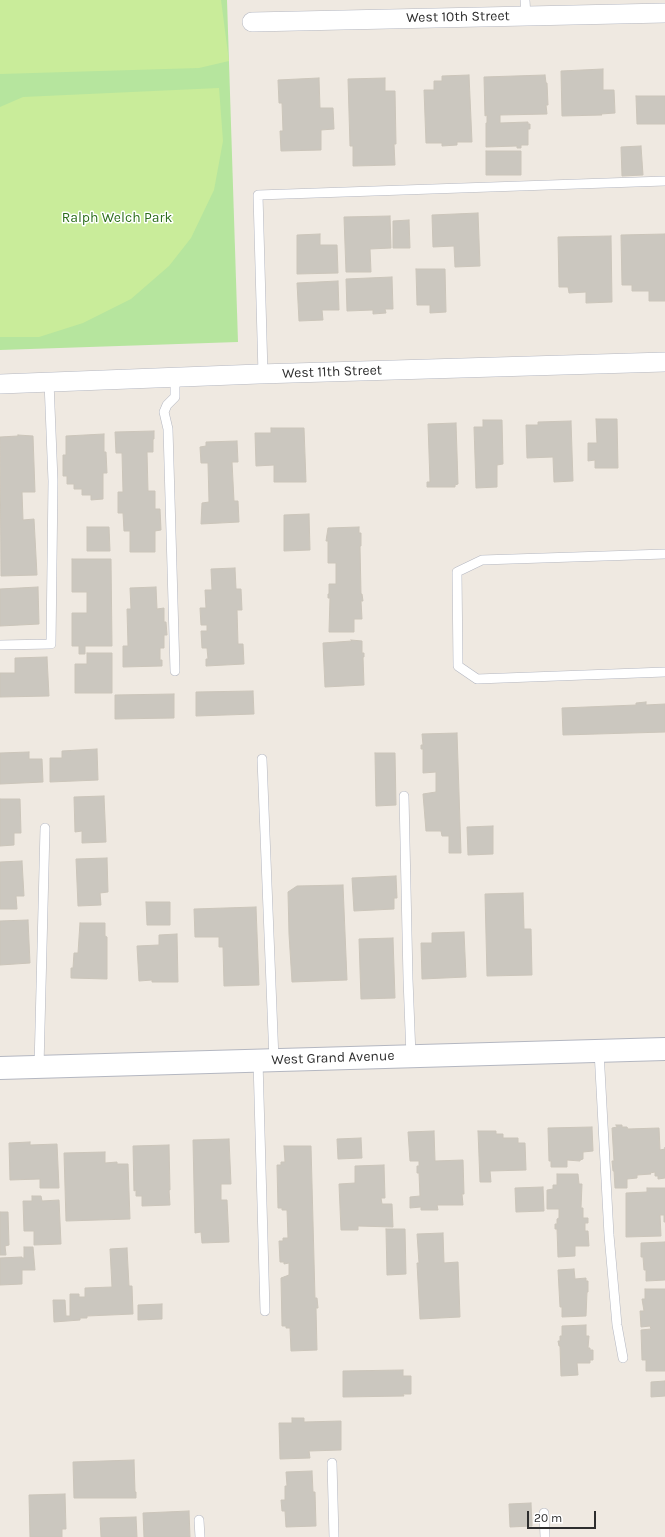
<!DOCTYPE html>
<style>
body{margin:0}
#map{position:relative;width:665px;height:1537px;overflow:hidden;background:#efe9e1;font-family:Karla,sans-serif}
canvas{display:block}
.scale{position:absolute;left:527px;top:1511px;width:69px;height:18px;box-sizing:border-box;border:2px solid #2e2e2e;border-top:0;padding-left:5px;font-size:12px;line-height:14px;white-space:nowrap;color:#2e2e2e;-webkit-text-stroke:3px #fff;paint-order:stroke}
</style>
<div id="map">
<canvas width="665" height="1537"></canvas>
<div class="scale">20 m</div>
</div>
<script>
const context = document.querySelector('canvas').getContext('2d');
context.lineJoin = 'round';
function paint(path, color) { context.fillStyle = color; context.fill(path, 'evenodd'); }
const poly = rows => new Path2D(rows.map(r => 'M' + r).join(''));
function strokePath(path, color, width, dash) { context.strokeStyle = color; context.lineWidth = width; context.lineCap = dash ? 'butt' : 'round'; context.setLineDash(dash || []); context.stroke(path); }
function label(font, color, halo, rows, align = 'center') {
  context.font = font + ' Karla,sans-serif'; context.lineWidth = 3; context.setLineDash([]); context.textBaseline = 'middle'; context.strokeStyle = halo; context.fillStyle = color; for (const [text, x, y, turn = 0] of rows) {
    context.save(); context.translate(x, y); context.rotate((+turn || 0) * Math.PI / 180); context.textAlign = isNaN(turn) ? turn : align; if (halo) context.strokeText(text, 0, 0); context.fillText(text, 0, 0); context.restore();
  }
}
paint(poly([
 [0,0,227,0,238,342,0,350]
]), '#b6e59e');
paint(poly([
 [0,0,221,0,229,61,199,68,0,74],
 [219,88,223,141,214,190,191,238,169,266,131,299,83,323,39,337,0,337,0,107,23,97]
]), '#c9ec9a');
const building = poly([
 [603,69,603,90,614,90,615,113,601,114,602,115,562,116,561,71,603,69],
 [469,75,472,142,457,142,457,145,442,146,442,143,426,143,424,90,434,90,434,81,442,81,442,76,469,75],
 [545,75,546,83,547,83,548,105,546,105,547,114,500,115,500,123,528,122,528,124,530,124,530,129,528,129,528,145,521,145,521,148,517,148,517,146,486,147,486,123,487,123,487,115,485,116,484,77,545,75],
 [319,78,320,108,333,108,334,129,321,130,321,150,281,151,280,131,283,131,282,103,279,103,278,80,319,78],
 [385,78,385,91,395,91,396,144,394,144,395,165,353,166,353,146,350,146,348,79,385,78],
 [636,96,665,96,665,124,637,124,636,96],
 [641,146,643,175,622,176,621,147,641,146],
 [486,151,521,151,521,175,486,175,486,151],
 [478,213,480,266,455,267,454,246,433,247,432,215,478,213],
 [390,216,391,248,370,249,371,272,346,272,344,217,390,216],
 [409,220,410,248,393,248,393,221,409,220],
 [320,234,320,245,337,245,338,273,297,274,297,235,320,234],
 [665,234,665,301,649,301,649,291,632,291,632,285,622,285,621,235,665,234],
 [611,236,612,302,586,303,586,292,569,293,568,287,559,287,558,237,611,236],
 [416,269,445,269,446,312,430,313,430,305,417,305,416,269],
 [392,277,393,309,385,309,386,313,373,314,373,310,347,311,346,279,392,277],
 [338,281,339,310,322,310,323,320,299,321,297,283,338,281],
 [596,419,617,419,618,468,595,468,595,460,588,461,588,443,597,443,596,419],
 [483,420,502,420,503,464,497,465,497,487,476,488,474,427,483,427,483,420],
 [571,421,573,481,554,482,553,457,527,458,526,425,538,425,538,422,571,421],
 [456,423,458,484,455,485,455,487,427,487,427,482,430,482,428,424,456,423],
 [271,428,304,428,306,482,274,482,274,465,256,466,255,433,271,433,271,428],
 [154,431,154,439,153,439,153,452,147,452,148,491,155,491,155,509,160,509,161,530,155,531,155,552,130,552,130,531,124,531,123,513,118,513,118,492,123,492,122,453,116,453,115,432,154,431],
 [104,434,104,452,106,452,107,473,103,473,103,499,91,500,91,495,82,495,82,489,74,489,74,484,67,484,67,476,63,476,63,455,66,455,66,436,104,434],
 [18,435,33,436,35,492,22,492,23,520,34,519,37,575,1,576,0,437,18,436,18,435],
 [237,441,238,462,232,462,234,501,238,501,239,522,201,524,202,503,209,502,208,463,201,463,200,447,206,446,206,442,237,441],
 [309,514,310,550,284,551,284,515,309,514],
 [87,527,109,527,110,551,87,551,87,527],
 [359,527,359,533,361,533,361,546,360,546,361,594,362,594,363,601,361,601,362,619,354,619,354,632,329,632,330,598,328,598,328,594,329,594,329,584,336,584,336,563,328,563,328,541,326,541,328,528,359,527],
 [72,559,111,559,112,646,85,646,85,654,79,654,79,646,72,646,72,613,87,613,87,592,72,592,72,559],
 [235,568,236,589,241,589,242,610,237,610,238,644,243,644,244,664,206,666,206,659,208,659,207,648,202,648,201,631,207,631,207,625,201,625,200,608,206,608,205,590,212,590,211,569,235,568],
 [38,587,39,624,0,626,0,589,38,587],
 [156,587,157,609,164,608,164,622,166,622,167,635,164,635,164,648,160,648,160,660,162,660,162,666,123,667,123,646,128,646,127,609,131,609,130,588,156,587],
 [351,640,362,641,362,653,364,653,364,657,363,657,364,685,325,687,323,643,352,641,351,640],
 [87,653,112,653,112,693,75,693,75,664,87,664,87,653],
 [47,657,49,696,0,697,0,673,15,673,15,658,47,657],
 [253,691,254,714,196,716,196,692,253,691],
 [174,694,174,718,115,719,115,695,174,694],
 [646,702,646,705,665,704,665,732,563,735,562,708,636,705,636,703,646,702],
 [457,733,461,853,449,853,449,836,442,836,441,831,426,831,423,794,436,792,436,772,423,773,423,749,421,749,421,745,423,745,422,734,457,733],
 [97,749,98,780,50,782,50,758,62,758,62,751,97,749],
 [29,752,29,759,42,759,43,782,0,784,0,753,29,752],
 [375,753,395,753,396,805,376,806,375,753],
 [104,796,106,842,82,843,82,831,75,832,74,797,104,796],
 [0,799,20,799,21,833,14,833,14,845,0,846,0,799],
 [493,826,493,854,468,855,467,827,493,826],
 [107,858,108,892,100,893,101,905,78,906,76,859,107,858],
 [22,861,24,896,16,896,17,909,0,909,0,862,22,861],
 [396,876,397,898,394,898,394,909,354,911,352,878,396,876],
 [343,885,347,980,292,982,289,934,288,892,297,886,343,885],
 [523,893,524,929,531,929,532,975,487,976,485,894,523,893],
 [146,902,170,902,170,925,147,925,146,902],
 [256,907,259,985,224,986,223,947,219,947,219,937,195,937,194,909,256,907],
 [28,920,30,963,0,965,0,921,28,920],
 [80,923,105,923,105,936,107,937,107,979,71,978,71,968,73,968,74,953,78,953,80,923],
 [464,932,466,977,422,979,421,943,432,943,432,933,464,932],
 [177,934,178,982,152,982,152,980,139,981,137,946,159,945,159,935,177,934],
 [393,938,395,998,361,999,359,939,393,938],
 [616,1125,622,1125,622,1127,627,1127,628,1129,659,1128,660,1150,665,1149,665,1147,665,1178,658,1179,658,1176,655,1176,655,1172,650,1173,651,1174,637,1175,637,1178,627,1179,627,1188,615,1188,614,1171,613,1171,612,1161,614,1161,612,1128,617,1127,616,1125],
 [592,1127,593,1151,583,1152,583,1159,580,1160,580,1161,567,1160,567,1167,551,1167,551,1161,549,1161,548,1128,592,1127],
 [434,1131,435,1161,463,1160,464,1194,462,1194,463,1205,437,1205,438,1210,421,1210,421,1207,410,1208,410,1197,420,1196,419,1173,417,1173,417,1166,419,1166,419,1161,410,1161,408,1132,434,1131],
 [478,1131,496,1131,496,1134,503,1134,503,1138,518,1138,518,1143,525,1143,526,1170,490,1171,491,1182,480,1182,478,1131],
 [361,1138,362,1158,338,1159,337,1139,361,1138],
 [229,1139,231,1184,221,1184,221,1200,227,1200,229,1242,202,1243,201,1232,195,1233,193,1140,229,1139],
 [30,1142,30,1145,57,1144,59,1188,40,1188,40,1179,10,1180,9,1143,30,1142],
 [169,1145,170,1190,169,1190,170,1205,142,1206,142,1196,136,1196,136,1190,134,1191,133,1146,169,1145],
 [284,1146,311,1146,315,1298,317,1298,318,1308,316,1308,317,1350,291,1351,290,1328,286,1328,286,1326,282,1326,281,1278,289,1275,289,1263,284,1264,284,1262,280,1262,279,1241,283,1241,283,1238,288,1238,287,1210,282,1210,282,1208,278,1208,277,1165,281,1165,281,1162,285,1162,284,1146],
 [105,1152,105,1163,117,1162,117,1164,128,1164,130,1219,66,1221,64,1153,105,1152],
 [384,1165,385,1198,381,1198,382,1204,392,1204,393,1227,358,1226,358,1230,341,1230,339,1184,355,1183,355,1166,384,1165],
 [557,1174,578,1174,579,1184,582,1184,581,1208,583,1208,583,1218,588,1218,588,1223,585,1223,585,1231,588,1231,589,1246,575,1246,575,1256,558,1257,557,1229,555,1229,555,1224,557,1224,557,1219,559,1218,559,1209,547,1209,547,1190,553,1189,553,1185,557,1185,557,1174],
 [543,1187,544,1211,516,1212,515,1188,543,1187],
 [647,1188,665,1188,665,1222,664,1222,664,1215,660,1215,661,1236,626,1237,626,1193,647,1192,647,1188],
 [32,1196,41,1196,42,1201,59,1200,61,1244,34,1245,34,1231,24,1231,23,1201,32,1201,32,1196],
 [0,1212,8,1212,9,1245,5,1246,6,1255,0,1255,0,1212],
 [386,1229,405,1229,406,1274,387,1275,386,1229],
 [443,1233,444,1263,458,1262,460,1317,420,1319,417,1263,419,1263,417,1234,443,1233],
 [665,1242,665,1280,646,1281,646,1270,644,1270,643,1257,641,1257,641,1243,665,1242],
 [24,1247,33,1247,35,1270,22,1270,22,1284,0,1285,0,1258,22,1257,22,1258,24,1258,24,1247],
 [127,1248,129,1286,132,1286,133,1314,87,1316,87,1318,80,1318,80,1320,54,1322,53,1300,65,1300,66,1316,70,1316,70,1294,79,1294,79,1297,85,1297,85,1288,112,1287,110,1249,127,1248],
 [574,1269,575,1279,586,1278,586,1281,588,1281,588,1292,587,1292,586,1316,562,1317,562,1307,560,1307,558,1270,574,1269],
 [645,1289,665,1289,665,1371,646,1371,646,1360,642,1360,641,1330,651,1329,650,1326,641,1327,640,1311,644,1311,642,1299,645,1299,645,1289],
 [162,1304,162,1319,138,1320,138,1305,162,1304],
 [586,1325,586,1336,589,1336,588,1348,590,1348,590,1350,593,1350,593,1360,590,1360,590,1363,577,1363,578,1375,561,1376,560,1346,559,1346,558,1341,560,1341,560,1336,562,1336,562,1326,586,1325],
 [403,1370,403,1376,411,1376,411,1394,403,1394,404,1396,343,1397,343,1371,403,1370],
 [665,1381,665,1396,651,1397,651,1382,665,1381],
 [292,1418,304,1418,304,1422,341,1421,341,1450,309,1451,310,1458,280,1459,279,1423,292,1423,292,1418],
 [134,1460,135,1492,136,1492,136,1498,74,1498,73,1462,134,1460],
 [312,1471,313,1492,315,1492,316,1526,286,1527,285,1511,282,1511,281,1500,285,1500,285,1486,287,1486,286,1472,312,1471],
 [65,1494,66,1529,62,1529,62,1537,30,1537,29,1495,65,1494],
 [531,1503,532,1526,510,1527,509,1504,531,1503],
 [189,1511,190,1537,144,1537,143,1513,189,1511],
 [136,1517,137,1537,101,1537,100,1518,136,1517]
]);
paint(building, '#cbc7bf');
strokePath(building, '#cbc5ba', 1);
const service = poly([
 [525,0,526,16],
 [263,374,258,195,665,181],
 [175,377,175,397,167,405,164,412,168,429,175,671],
 [665,554,482,560,457,572,458,666,477,679,665,672],
 [0,645,51,644,53,481,49,382],
 [262,759,274,1060],
 [404,796,408,979,411,1056],
 [599,1051,609,1235,617,1325,623,1358],
 [258,1061,265,1311],
 [39,1067,45,828],
 [332,1463,334,1537],
 [544,1513,545,1537],
 [199,1520,200,1537]
]);
const minor = poly([
 [252,22,665,13],
 [0,384,259,374,665,362]
]);
const tertiary = poly([
 [0,1068,665,1049]
]);
strokePath(service, '#b4b7c1', 10);
strokePath(minor, '#b4b7c1', 20);
strokePath(tertiary, '#b4b7c1', 24);
strokePath(service, '#fff', 9);
strokePath(minor, '#fff', 19);
strokePath(tertiary, '#fff', 22);
label('14px', '#2e2e2e', '#fff', [
 ["West 10th Street",458,17,-1],
 ["West 11th Street",332,372,-2],
 ["West Grand Avenue",333,1058,-2]
]);
label('14px', '#2c6e1b', '#fff', [
 ["Ralph Welch Park",117,218]
]);
</script>
